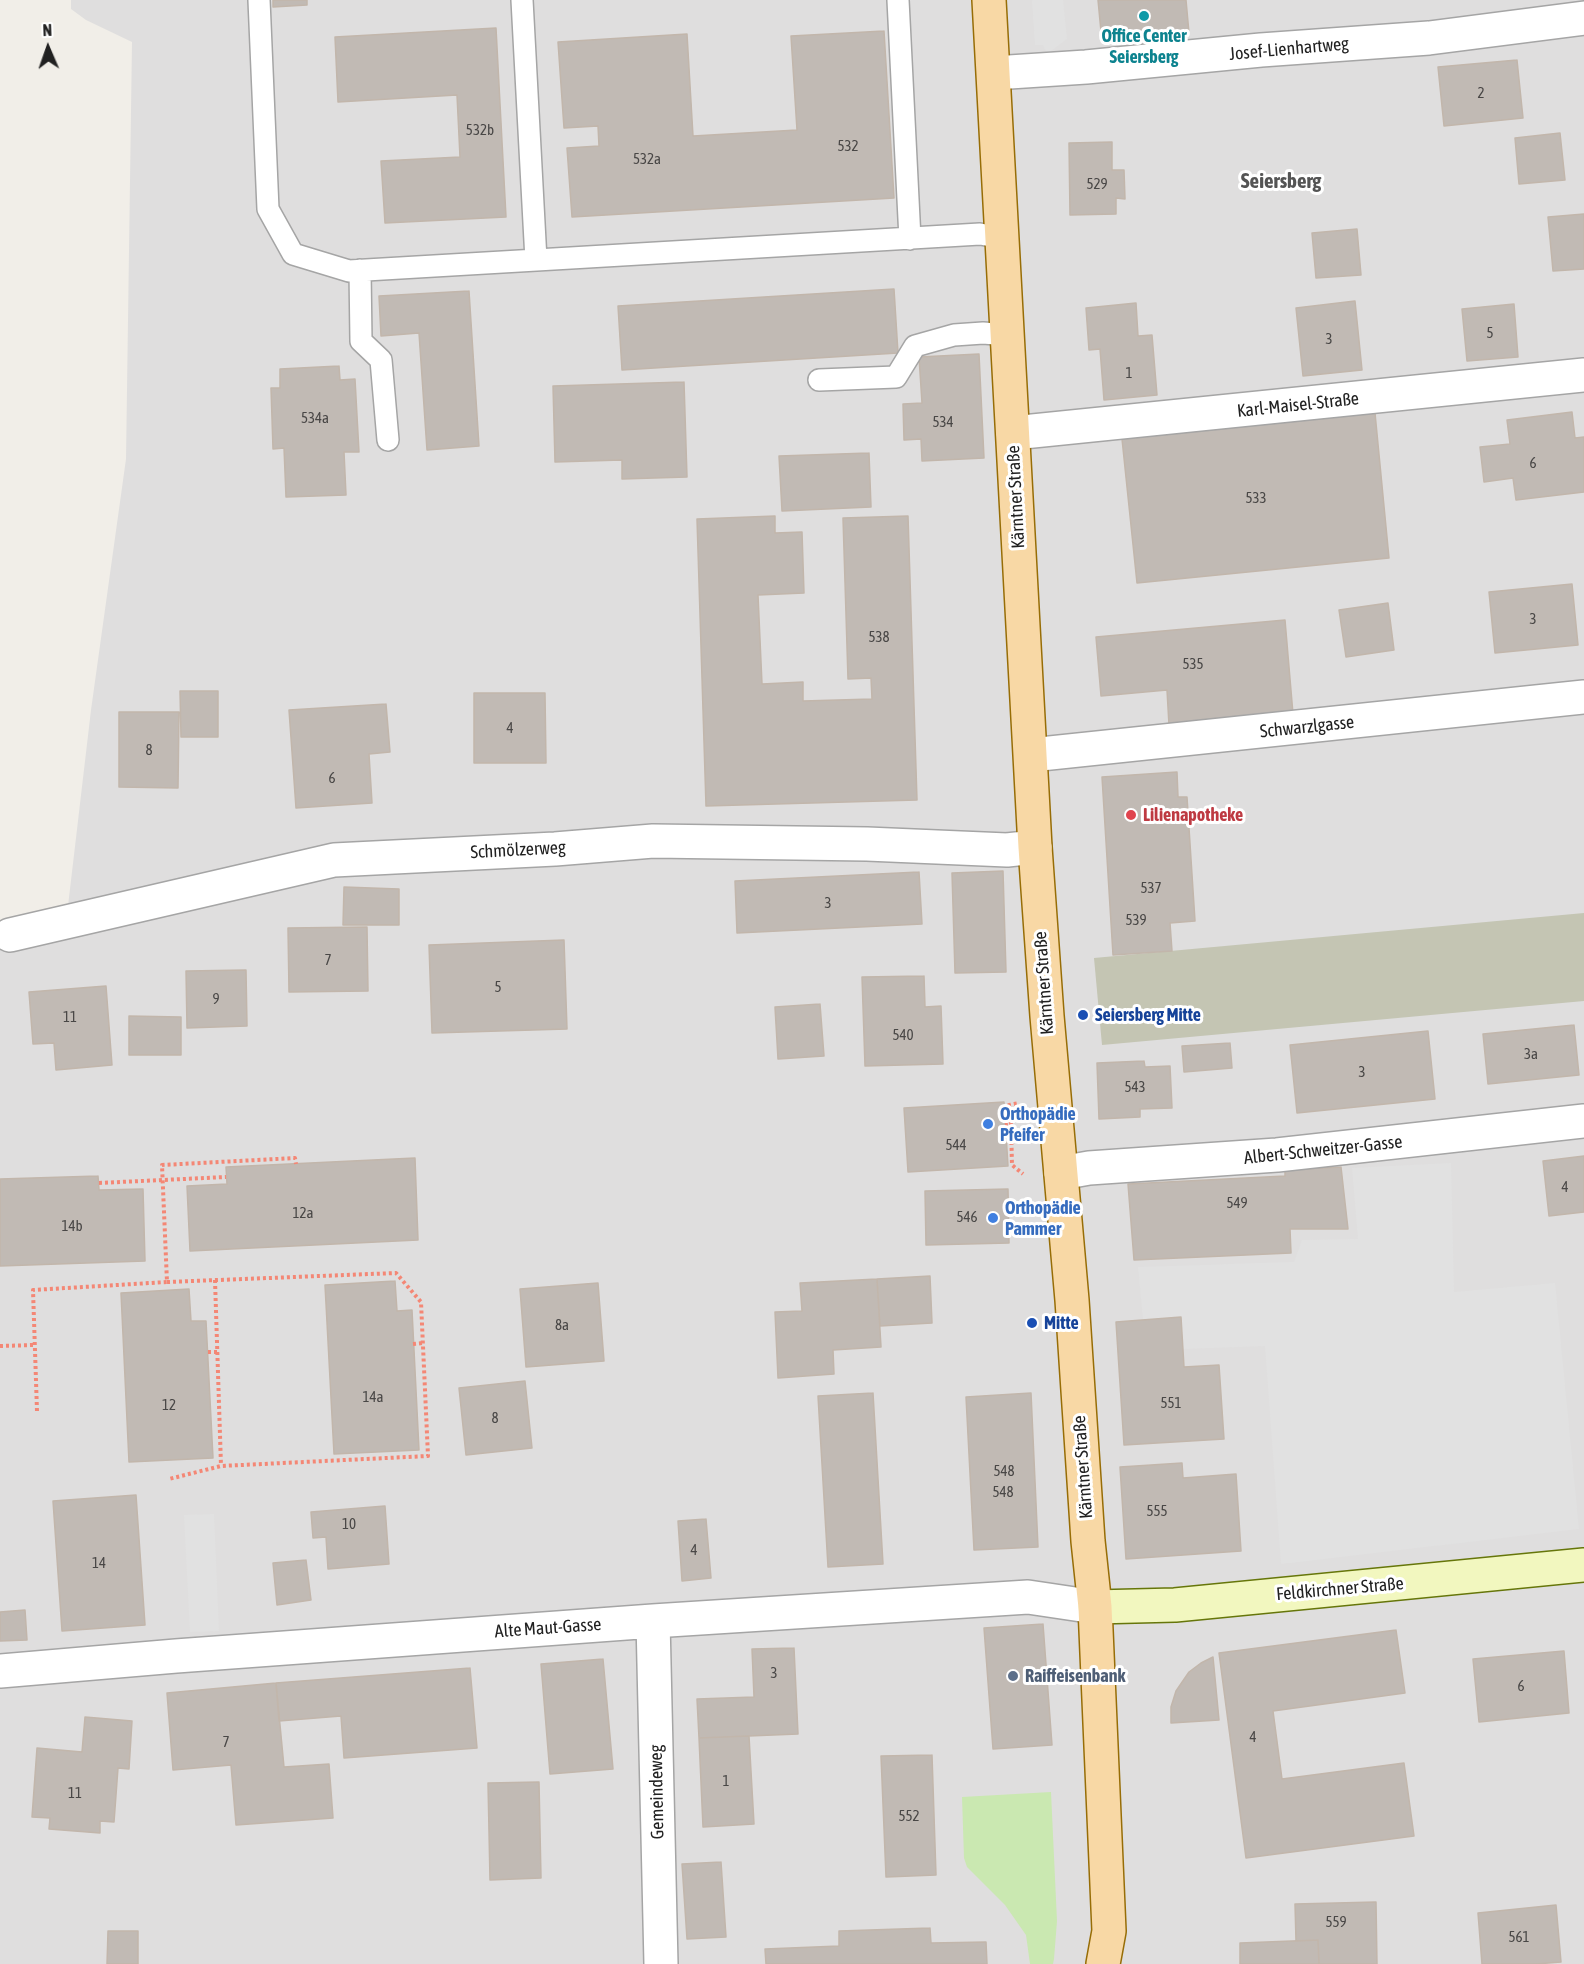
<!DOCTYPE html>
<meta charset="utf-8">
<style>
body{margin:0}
#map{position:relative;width:1584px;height:1964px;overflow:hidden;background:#f1eee8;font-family:"Asap Condensed",sans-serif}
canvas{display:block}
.north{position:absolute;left:18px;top:18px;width:60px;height:60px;-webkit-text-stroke:4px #fff;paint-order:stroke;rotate:358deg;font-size:16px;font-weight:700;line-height:24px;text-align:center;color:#212121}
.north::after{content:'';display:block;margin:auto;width:21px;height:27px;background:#212121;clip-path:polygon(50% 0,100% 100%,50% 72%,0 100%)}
</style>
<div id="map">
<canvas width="1584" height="1964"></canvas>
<div class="north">N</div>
</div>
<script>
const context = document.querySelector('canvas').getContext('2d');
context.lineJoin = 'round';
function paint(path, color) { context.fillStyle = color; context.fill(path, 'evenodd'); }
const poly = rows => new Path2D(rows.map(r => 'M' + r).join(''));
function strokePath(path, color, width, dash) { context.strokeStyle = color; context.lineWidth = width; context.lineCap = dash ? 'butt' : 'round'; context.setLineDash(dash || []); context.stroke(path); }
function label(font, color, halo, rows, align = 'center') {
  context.font = font + ' "Asap Condensed",sans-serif'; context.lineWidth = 6; context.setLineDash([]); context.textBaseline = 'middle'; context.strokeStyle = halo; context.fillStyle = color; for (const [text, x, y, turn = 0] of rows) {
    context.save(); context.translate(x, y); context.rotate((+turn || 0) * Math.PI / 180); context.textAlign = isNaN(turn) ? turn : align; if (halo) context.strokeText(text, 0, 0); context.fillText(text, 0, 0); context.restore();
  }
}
paint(poly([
 [71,0,1584,0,1584,1964,0,1964,0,923,68,906,91,710,126,459,132,42,86,20,71,9]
]), '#dfdede');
paint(poly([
 [1584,913,1584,1001,1102,1045,1094,958]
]), '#c4c5b3');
paint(poly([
 [1051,1792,1057,1921,1054,1959,1053,1964,1030,1964,1026,1935,1005,1905,967,1867,964,1858,962,1797]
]), '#cae8b1');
paint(poly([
 [1032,0,1063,0,1067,39,1047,54,1043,45,1035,45],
 [1451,1163,1454,1292,1555,1283,1579,1529,1281,1564,1265,1346,1183,1349,1181,1318,1143,1320,1138,1267,1294,1262,1302,1240,1358,1239,1352,1168],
 [214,1514,219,1631,190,1632,184,1515]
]), '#e1e1e1');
const building = poly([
 [273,0,307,0,307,5,273,7,273,0],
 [1098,0,1186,0,1189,33,1102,42,1098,0],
 [496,28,506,217,385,223,381,161,460,157,457,95,338,102,335,37,496,28],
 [884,31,894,198,572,217,567,148,599,146,598,126,564,128,558,42,687,34,693,136,797,130,791,36,884,31],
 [1517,60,1523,118,1444,126,1438,67,1517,60],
 [1560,133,1565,180,1519,184,1515,138,1560,133],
 [1112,142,1112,170,1124,170,1125,199,1116,198,1116,214,1070,215,1069,143,1112,142],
 [1584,214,1584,269,1553,271,1548,217,1584,214],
 [1357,229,1361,275,1316,278,1312,233,1357,229],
 [894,289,898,353,622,370,618,306,894,289],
 [469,291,479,446,427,450,419,333,381,336,379,296,469,291],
 [1355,301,1362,370,1303,376,1296,308,1355,301],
 [1136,303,1138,336,1152,335,1157,395,1104,400,1100,349,1089,350,1086,308,1136,303],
 [1514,304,1518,357,1467,361,1462,309,1514,304],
 [979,354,984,458,922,461,921,439,904,440,903,404,922,403,919,357,979,354],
 [339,366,340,380,355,379,359,452,344,452,346,495,286,497,284,448,273,449,271,388,280,388,280,369,339,366],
 [684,382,687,477,622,479,622,460,555,462,553,386,684,382],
 [1572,412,1575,438,1584,437,1584,492,1516,500,1513,478,1484,482,1480,447,1510,444,1507,420,1572,412],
 [1375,413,1389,558,1137,583,1122,439,1375,413],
 [869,453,871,507,782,511,779,456,869,453],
 [775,516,775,533,802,532,804,593,758,595,762,684,803,682,803,701,872,699,871,678,848,679,843,518,908,516,917,800,706,806,697,519,775,516],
 [1572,584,1578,645,1495,653,1489,592,1572,584],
 [1388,603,1394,650,1346,657,1339,610,1388,603],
 [1285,620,1293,714,1169,725,1167,690,1101,696,1096,637,1285,620],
 [180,691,218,691,218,737,181,737,180,691],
 [474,693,545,693,546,763,474,763,474,693],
 [386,704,390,752,369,754,372,803,296,808,289,710,386,704],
 [119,712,179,712,178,788,119,787,119,712],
 [1177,772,1178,797,1187,797,1195,921,1170,923,1172,951,1113,955,1102,777,1177,772],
 [1003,871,1006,972,955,973,952,873,1003,871],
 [919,872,922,924,737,933,735,881,919,872],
 [344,887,399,889,399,925,343,925,344,887],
 [367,927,368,991,289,992,288,928,367,927],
 [564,940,567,1029,432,1033,429,945,564,940],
 [246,970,247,1026,187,1028,186,971,246,970],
 [924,976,925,1007,941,1006,943,1064,865,1066,862,977,924,976],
 [106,986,112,1065,56,1070,54,1043,33,1044,29,992,106,986],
 [820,1004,824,1056,778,1059,775,1007,820,1004],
 [129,1016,181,1017,181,1055,129,1055,129,1016],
 [1574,1025,1579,1075,1488,1084,1483,1034,1574,1025],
 [1428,1031,1435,1099,1297,1113,1290,1045,1428,1031],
 [1230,1043,1232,1068,1184,1072,1182,1046,1230,1043],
 [1144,1061,1145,1067,1170,1066,1172,1108,1140,1109,1140,1117,1099,1119,1097,1063,1144,1061],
 [1004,1102,1008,1166,908,1172,904,1108,1004,1102],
 [1584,1156,1584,1212,1549,1216,1543,1161,1584,1156],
 [415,1158,418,1240,190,1251,187,1186,227,1184,226,1167,415,1158],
 [1341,1167,1348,1229,1290,1229,1291,1253,1134,1260,1128,1184,1285,1176,1285,1170,1341,1167],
 [98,1176,99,1190,143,1189,145,1261,0,1266,0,1179,98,1176],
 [1008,1189,1009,1243,926,1245,925,1191,1008,1189],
 [930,1276,932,1323,880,1326,877,1279,930,1276],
 [877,1279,881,1347,833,1350,834,1374,778,1378,775,1312,802,1311,800,1283,877,1279],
 [395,1281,397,1311,412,1310,419,1450,334,1454,325,1285,395,1281],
 [598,1283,604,1361,526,1367,520,1289,598,1283],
 [189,1289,191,1321,206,1321,213,1458,129,1462,121,1293,189,1289],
 [1181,1317,1184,1367,1219,1365,1224,1439,1124,1445,1116,1322,1181,1317],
 [525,1381,532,1448,466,1455,459,1388,525,1381],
 [873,1393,883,1564,828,1567,818,1396,873,1393],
 [1031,1393,1038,1547,974,1550,966,1397,1031,1393],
 [1182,1463,1183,1478,1236,1474,1241,1551,1126,1559,1120,1467,1182,1463],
 [136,1495,145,1625,62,1631,53,1501,136,1495],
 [385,1506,389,1564,328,1569,326,1537,313,1538,311,1512,385,1506],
 [706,1519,711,1578,682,1581,678,1521,706,1519],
 [306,1560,311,1600,277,1605,273,1563,306,1560],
 [25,1610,27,1640,0,1641,0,1612,25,1610],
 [1043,1624,1052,1745,993,1749,984,1628,1043,1624],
 [1396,1630,1405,1693,1273,1711,1282,1779,1404,1763,1414,1836,1246,1858,1219,1653,1396,1630],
 [794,1648,798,1734,699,1738,697,1699,754,1697,752,1649,794,1648],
 [1564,1651,1569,1713,1479,1722,1473,1659,1564,1651],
 [1213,1657,1219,1720,1171,1723,1171,1707,1176,1691,1189,1672,1201,1663,1213,1657],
 [603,1659,613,1769,550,1774,541,1664,603,1659],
 [470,1668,477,1748,344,1758,341,1716,279,1721,276,1683,470,1668],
 [276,1683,284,1767,329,1764,333,1818,236,1825,231,1765,173,1770,167,1693,276,1683],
 [85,1717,132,1721,129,1769,118,1768,114,1822,100,1821,100,1833,49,1829,50,1818,32,1817,37,1748,82,1752,85,1717],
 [749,1736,754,1824,703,1827,699,1738,749,1736],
 [932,1755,936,1875,886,1877,881,1756,932,1755],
 [539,1782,541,1878,490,1880,488,1783,539,1782],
 [721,1862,726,1937,687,1939,682,1864,721,1862],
 [1376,1902,1377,1964,1319,1964,1318,1940,1296,1941,1295,1904,1376,1902],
 [1556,1905,1561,1962,1536,1964,1482,1964,1478,1913,1556,1905],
 [930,1928,931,1943,986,1942,987,1964,766,1964,765,1949,839,1946,839,1931,930,1928],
 [108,1931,138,1931,138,1964,107,1964,108,1931],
 [1318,1940,1319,1964,1240,1964,1240,1943,1318,1940]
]);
paint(building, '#c1bab4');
strokePath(building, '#c2b6ab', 1.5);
const service = poly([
 [259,0,268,209,293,254,349,271,980,234,1003,238],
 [522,0,536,260],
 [898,0,910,239],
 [360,270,361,341,381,360,388,440],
 [819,380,896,377,915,346,954,335,983,333,1008,335]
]);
const minor = poly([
 [994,73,1086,67,1261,50,1429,38,1584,18],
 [1013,433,1584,375],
 [1031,755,1584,697],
 [10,935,334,860,555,849,653,841,867,844,1007,850,1035,847],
 [1061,1173,1089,1168,1277,1155,1584,1121],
 [653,1621,661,1964],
 [0,1671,176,1656,653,1621,1028,1597,1095,1607]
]);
const secondary = poly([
 [1095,1607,1175,1605,1584,1565]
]);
const primary = poly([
 [989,0,1035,847,1047,1016,1072,1300,1088,1541,1095,1607,1109,1931,1103,1964]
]);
strokePath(service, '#a5a5a5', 24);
strokePath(minor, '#a5a5a5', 36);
strokePath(secondary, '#66760a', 36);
strokePath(primary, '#976d06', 36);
strokePath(poly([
 [1011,1124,1009,1105,1019,1103],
 [1005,1125,1011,1124,1012,1165,1023,1174],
 [99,1183,226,1177],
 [215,1280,221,1466],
 [167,1282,396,1273,421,1302,428,1456,221,1466,169,1479],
 [413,1344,423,1343],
 [0,1346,34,1345],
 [208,1352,217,1352],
 [37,1411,33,1290,167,1282,162,1165,295,1158,296,1164]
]), '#f48775', 4, [3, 3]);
strokePath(service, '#fff', 21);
strokePath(minor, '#fff', 33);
strokePath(secondary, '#f2f7bf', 33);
strokePath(primary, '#f8d8a5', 33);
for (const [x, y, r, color] of [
 [1144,16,6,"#0f9aa8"],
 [1131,815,6,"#e0444e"],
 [1083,1015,6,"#1a4fb4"],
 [988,1124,6,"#3f7fe0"],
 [993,1218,6,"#3f7fe0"],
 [1032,1323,6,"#1a4fb4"],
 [1013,1676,6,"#5c6f8a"]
]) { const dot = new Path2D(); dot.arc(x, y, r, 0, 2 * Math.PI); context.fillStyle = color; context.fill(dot); strokePath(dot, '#fff', 2); }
label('15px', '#494746', null, [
 ["2",1481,93],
 ["532b",480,130],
 ["532",848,146],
 ["532a",647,159],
 ["529",1097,184],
 ["5",1490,333],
 ["3",1329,339],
 ["1",1129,373],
 ["534a",315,418],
 ["534",943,422],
 ["6",1533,463],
 ["533",1256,498],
 ["3",1533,619],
 ["538",879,637],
 ["535",1193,664],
 ["4",510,728],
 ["8",149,750],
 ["6",332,778],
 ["537",1151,888],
 ["3",828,903],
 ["539",1136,920],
 ["7",328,960],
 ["5",498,987],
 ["9",216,999],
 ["11",70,1017],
 ["540",903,1035],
 ["3a",1531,1054],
 ["3",1362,1072],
 ["543",1135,1087],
 ["544",956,1145],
 ["4",1565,1187],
 ["549",1237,1203],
 ["12a",303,1213],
 ["546",967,1217],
 ["14b",72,1226],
 ["8a",562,1325],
 ["14a",373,1397],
 ["551",1171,1403],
 ["12",169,1405],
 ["8",495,1418],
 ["548",1004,1471],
 ["548",1003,1492],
 ["555",1157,1511],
 ["10",349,1524],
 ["4",694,1550],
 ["14",99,1563],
 ["3",774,1673],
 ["6",1521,1686],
 ["4",1253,1737],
 ["7",226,1742],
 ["1",726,1781],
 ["11",75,1793],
 ["552",909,1816],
 ["559",1336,1922],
 ["561",1519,1937]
]);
label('bold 18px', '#0d838f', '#fff', [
 ["Office Center",1144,36],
 ["Seiersberg",1144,57]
]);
label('18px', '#212121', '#fff', [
 ["Josef-Lienhartweg",1289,49,-5],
 ["Karl-Maisel-Straße",1298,405,-6],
 ["Kärntner Straße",1016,497,-93],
 ["Schwarzlgasse",1307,727,-6],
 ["Schmölzerweg",518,850,-3],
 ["Kärntner Straße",1044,983,-94],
 ["Albert-Schweitzer-Gasse",1323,1150,-6],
 ["Kärntner Straße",1083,1467,-94],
 ["Feldkirchner Straße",1340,1589,-5],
 ["Alte Maut-Gasse",548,1628,-4],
 ["Gemeindeweg",657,1792,-91]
]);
label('bold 18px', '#be3a42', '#fff', [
 ["Lilienapotheke",1143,815]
], 'left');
label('bold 18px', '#164399', '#fff', [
 ["Seiersberg Mitte",1095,1015],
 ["Mitte",1044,1323]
], 'left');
label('bold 18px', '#366cbe', '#fff', [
 ["Orthopädie",1000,1114],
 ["Pfeifer",1000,1135],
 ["Orthopädie",1005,1208],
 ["Pammer",1005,1229]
], 'left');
label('bold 18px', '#4e5e75', '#fff', [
 ["Raiffeisenbank",1025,1676]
], 'left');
label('bold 21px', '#545454', '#fff', [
 ["Seiersberg",1281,181]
]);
</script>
